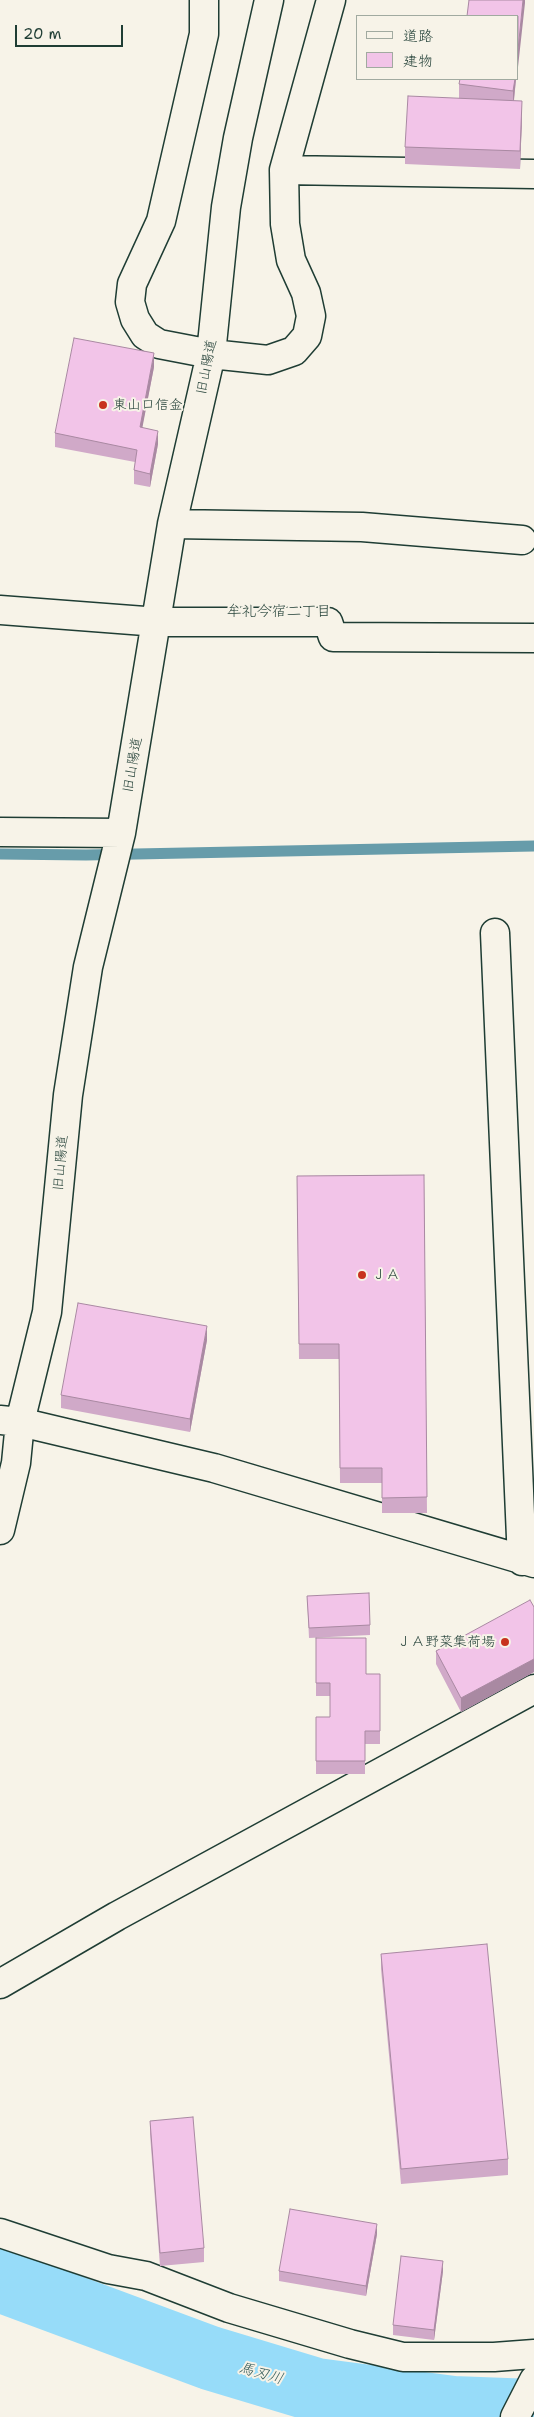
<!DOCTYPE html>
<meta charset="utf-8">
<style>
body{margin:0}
#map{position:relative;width:534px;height:2417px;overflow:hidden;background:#f7f3e8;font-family:"Shantell Sans","Klee One",sans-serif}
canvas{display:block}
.legend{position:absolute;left:356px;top:15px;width:162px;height:65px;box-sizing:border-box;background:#f7f3e8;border:1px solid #a1aaa0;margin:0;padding:6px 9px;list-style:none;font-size:15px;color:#1f3d34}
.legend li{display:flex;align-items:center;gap:10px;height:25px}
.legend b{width:25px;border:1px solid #a1aaa0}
.scale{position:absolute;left:15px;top:25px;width:108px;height:22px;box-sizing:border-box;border:2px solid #1f3d34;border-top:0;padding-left:6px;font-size:15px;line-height:18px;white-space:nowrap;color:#1f3d34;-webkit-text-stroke:4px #f7f3e8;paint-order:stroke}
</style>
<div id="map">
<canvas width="534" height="2417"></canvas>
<ul class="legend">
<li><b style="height:6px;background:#f7f3e8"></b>道路</li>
<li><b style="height:14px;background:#f2c4e8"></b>建物</li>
</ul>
<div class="scale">20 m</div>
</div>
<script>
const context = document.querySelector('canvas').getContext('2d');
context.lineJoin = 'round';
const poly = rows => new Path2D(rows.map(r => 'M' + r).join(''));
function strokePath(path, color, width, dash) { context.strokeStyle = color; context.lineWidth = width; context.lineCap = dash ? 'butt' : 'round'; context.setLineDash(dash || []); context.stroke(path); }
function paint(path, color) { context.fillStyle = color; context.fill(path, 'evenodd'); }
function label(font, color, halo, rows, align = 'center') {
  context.font = font + ' "Shantell Sans","Klee One",sans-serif'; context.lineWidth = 4; context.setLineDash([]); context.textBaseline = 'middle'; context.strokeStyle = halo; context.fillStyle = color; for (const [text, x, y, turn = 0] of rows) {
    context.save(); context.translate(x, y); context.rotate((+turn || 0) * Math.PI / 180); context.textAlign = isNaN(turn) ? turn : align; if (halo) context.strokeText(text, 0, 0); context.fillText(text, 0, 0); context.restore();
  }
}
strokePath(poly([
 [0,854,86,855,534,846]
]), '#679caa', 11);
strokePath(poly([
 [0,2280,210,2358,316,2390,453,2408,534,2411]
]), '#97dcf9', 64);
const minor = poly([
 [204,0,204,34,161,221,132,284,130,302,135,319,145,335,159,344,211,354,268,360,294,351,307,336,311,316,306,293,291,260,285,224,284,170,331,0],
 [284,170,534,174],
 [172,524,362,527,522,540],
 [0,610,158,622,328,622,333,637,534,638],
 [0,832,121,833],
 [495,933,522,1561],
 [0,1420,20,1422,214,1468,534,1563],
 [0,1530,16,1463,20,1422,47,1312,68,1095,88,967,121,833,172,524,211,354,226,207,238,138,269,0],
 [0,1984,117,1916,534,1689],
 [0,2233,108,2269,146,2276,229,2308,350,2344,403,2357,494,2357,534,2354],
 [515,2417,534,2380]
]);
strokePath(minor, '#1f3d34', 31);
strokePath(minor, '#f7f3e8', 28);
paint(poly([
 [516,79,514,101,522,118,520,169,405,164,405,147,459,98,459,84],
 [154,367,142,427,158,444,150,487,134,484,134,470,135,462,55,447,55,433],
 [424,1175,427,1513,382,1513,382,1483,340,1483,339,1359,299,1359,297,1176],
 [207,1340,190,1432,61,1408,61,1395],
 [307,1596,370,1625,370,1635,309,1638],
 [534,1607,534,1672,461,1712,436,1664,436,1651],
 [316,1638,366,1674,380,1674,380,1744,365,1744,365,1774,316,1774,316,1717,330,1717,330,1696,316,1696],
 [381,1954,508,2159,508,2175,401,2184,381,1969],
 [150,2121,204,2248,204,2262,160,2266,150,2134],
 [377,2234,366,2296,279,2281,279,2271],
 [443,2271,434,2340,393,2335,393,2325]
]), '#d0a9c8');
paint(poly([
 [523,0,525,0,525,3,518,67,518,50],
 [515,79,516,79,513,108,513,91],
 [522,101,522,118,520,169,520,151],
 [154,353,154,367,140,440,140,427],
 [158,431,158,444,150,487,150,474],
 [207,1326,207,1340,190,1432,190,1419],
 [534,1659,534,1672,461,1712,461,1698],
 [377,2224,377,2234,366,2296,366,2286],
 [443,2261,443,2271,434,2340,434,2330]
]), '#a989a2');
const building = poly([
 [469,0,523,0,518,50,518,16,467,16,469,0],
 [460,79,515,79,513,91,459,84,460,79],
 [408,96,522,101,520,151,405,147,408,96],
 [74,338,154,353,140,427,158,431,150,474,134,470,137,450,55,433,74,338],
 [424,1175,427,1497,382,1498,382,1468,340,1468,339,1344,299,1344,297,1176,424,1175],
 [78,1303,207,1326,190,1419,61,1395,78,1303],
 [369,1593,370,1625,309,1628,307,1596,369,1593],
 [530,1600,534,1607,534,1659,461,1698,436,1651,530,1600],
 [316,1638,366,1638,366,1674,380,1674,380,1731,365,1731,365,1761,316,1761,316,1717,330,1717,330,1683,316,1683,316,1638],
 [487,1944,508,2159,401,2169,381,1954,487,1944],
 [193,2117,204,2248,160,2253,150,2121,193,2117],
 [290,2209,377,2224,366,2286,279,2271,290,2209],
 [401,2256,443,2261,434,2330,393,2325,401,2256]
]);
paint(building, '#f2c4e8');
strokePath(building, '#a989a2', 1);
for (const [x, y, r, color] of [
 [103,405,5,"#c8321e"],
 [362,1275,5,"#c8321e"],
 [505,1642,5,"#c8321e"]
]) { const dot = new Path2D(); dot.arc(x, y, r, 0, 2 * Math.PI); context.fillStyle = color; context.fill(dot); strokePath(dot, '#f7f3e8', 2); }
label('14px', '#1f3d34', '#f7f3e8', [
 ["旧山陽道",207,367,-79],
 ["旧山陽道",133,765,-80],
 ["旧山陽道",61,1163,-85]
]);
label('14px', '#1f3d34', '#f7f3e8', [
 ["東山口信金",113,405],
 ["ＪＡ",372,1275],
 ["ＪＡ野菜集荷場",495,1642,"right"]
], 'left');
label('15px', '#1f3d34', '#f7f3e8', [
 ["牟礼今宿二丁目",279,612]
]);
label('italic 15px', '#375d5b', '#f7f3e8', [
 ["馬刃川",261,2374,16]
]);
</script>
